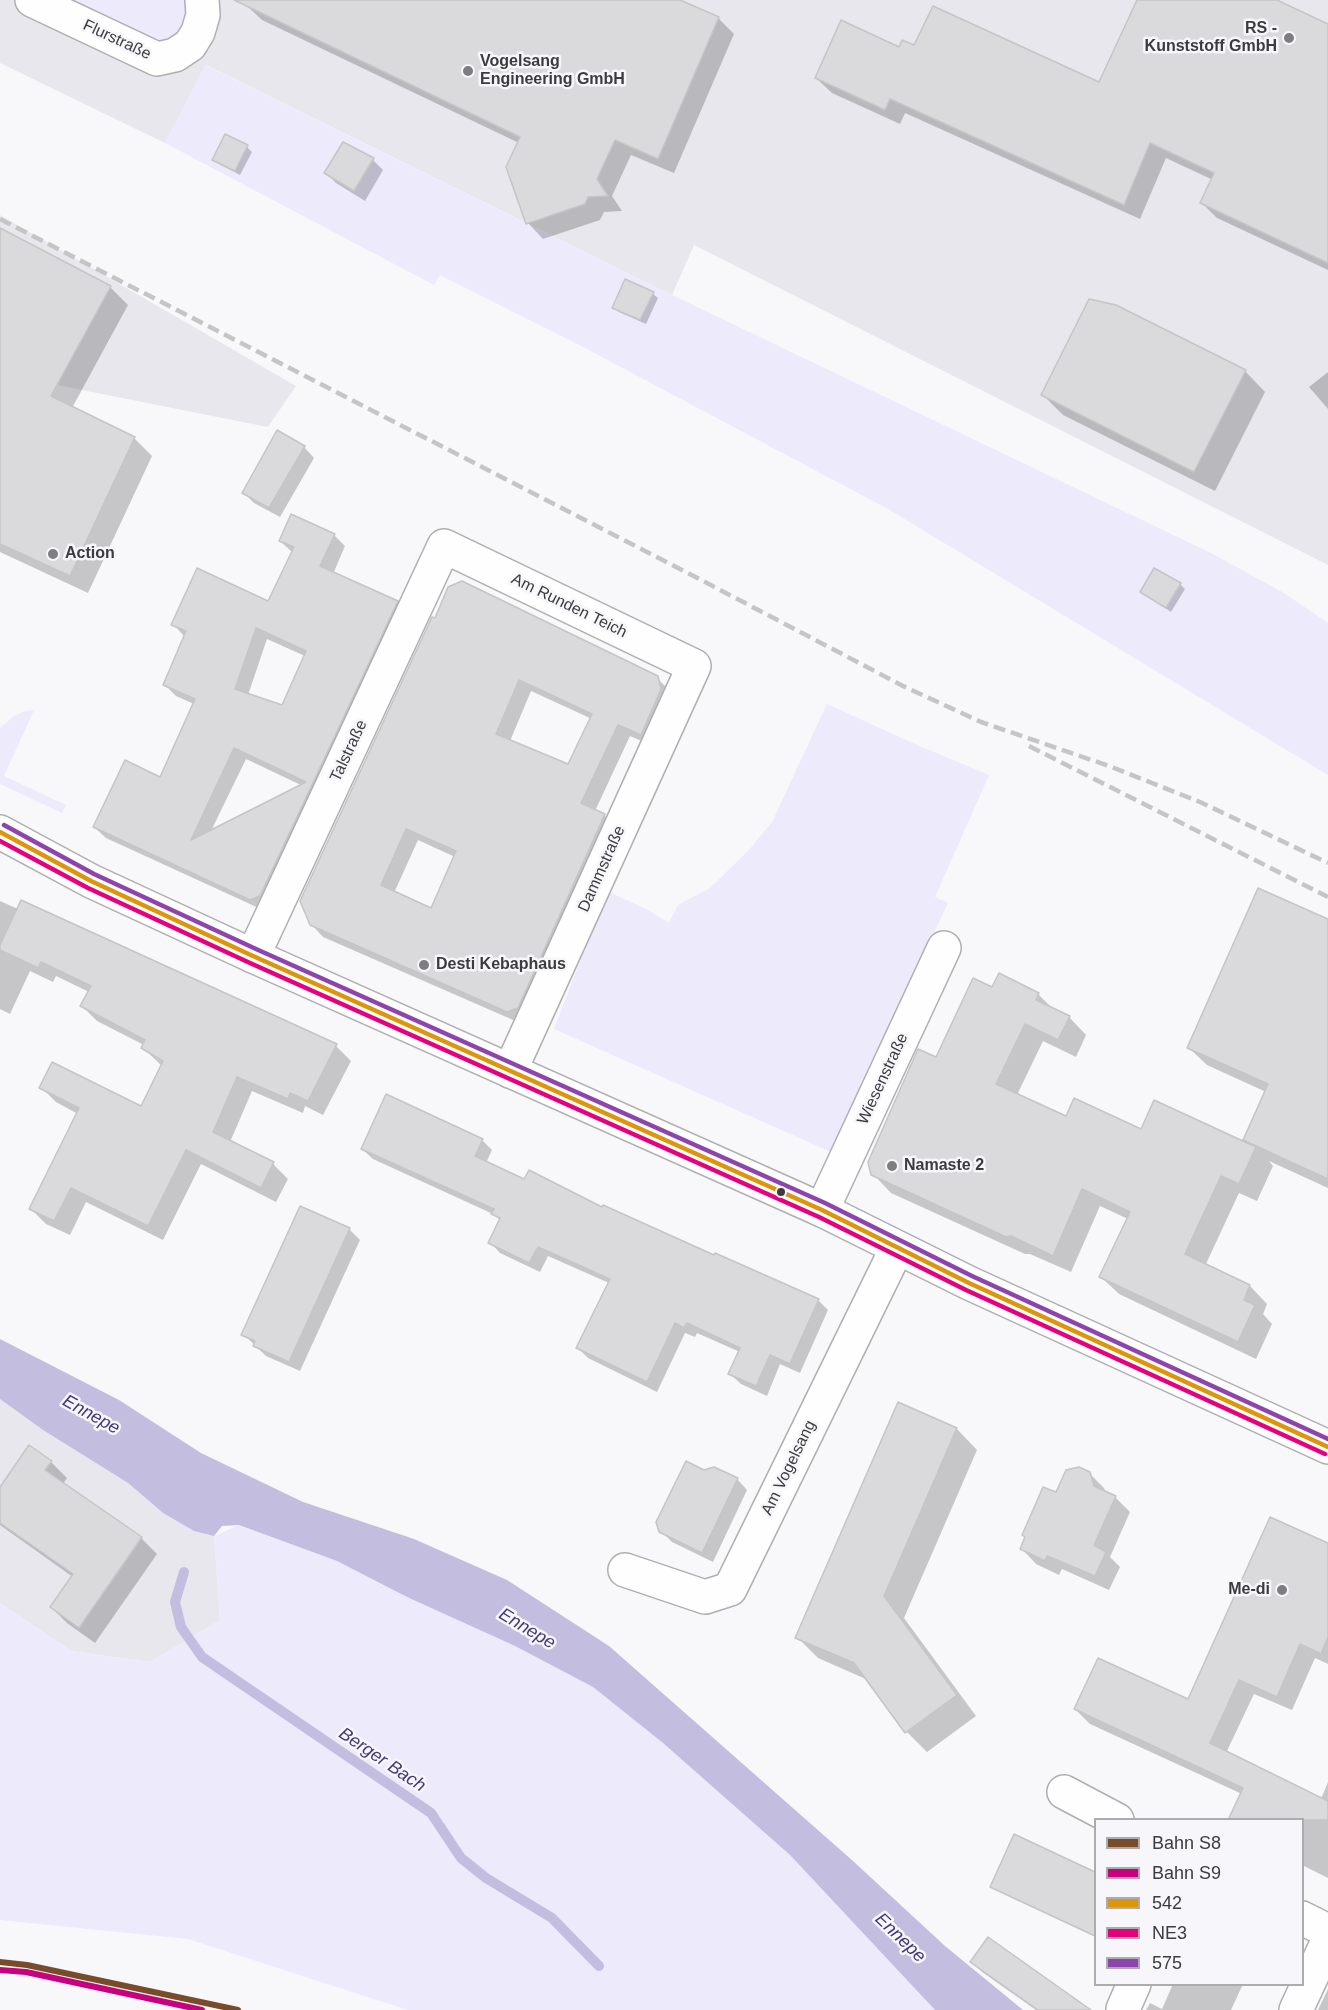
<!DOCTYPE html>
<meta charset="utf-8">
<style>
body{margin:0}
#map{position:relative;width:1328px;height:2010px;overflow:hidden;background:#f8f7f9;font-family:Helvetica,sans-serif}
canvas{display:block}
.legend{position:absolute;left:1094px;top:1818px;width:210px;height:168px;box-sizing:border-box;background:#f7f6fa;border:2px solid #acacaf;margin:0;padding:8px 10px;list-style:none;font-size:18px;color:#3c3c3e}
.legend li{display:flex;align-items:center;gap:12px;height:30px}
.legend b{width:30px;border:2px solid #acacaf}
</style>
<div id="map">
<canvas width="1328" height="2010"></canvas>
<ul class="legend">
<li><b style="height:8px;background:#7a4b2a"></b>Bahn S8</li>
<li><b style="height:8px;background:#c7007f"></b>Bahn S9</li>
<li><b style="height:8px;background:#db9609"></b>542</li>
<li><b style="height:8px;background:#e5007d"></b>NE3</li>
<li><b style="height:8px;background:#8e44ad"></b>575</li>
</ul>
</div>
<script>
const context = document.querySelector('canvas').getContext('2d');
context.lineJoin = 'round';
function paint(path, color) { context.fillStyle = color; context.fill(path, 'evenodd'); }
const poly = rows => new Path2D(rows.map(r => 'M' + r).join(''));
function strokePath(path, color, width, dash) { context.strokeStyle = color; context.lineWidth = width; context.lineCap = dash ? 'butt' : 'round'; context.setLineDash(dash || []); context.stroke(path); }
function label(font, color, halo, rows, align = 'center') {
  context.font = font + ' Helvetica,sans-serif'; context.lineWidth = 5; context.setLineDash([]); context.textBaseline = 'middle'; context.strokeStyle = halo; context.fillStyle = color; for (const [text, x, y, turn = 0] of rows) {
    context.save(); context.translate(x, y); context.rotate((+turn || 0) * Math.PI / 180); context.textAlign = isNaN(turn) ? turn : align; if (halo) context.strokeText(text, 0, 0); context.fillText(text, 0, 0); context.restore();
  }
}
paint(poly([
 [0,0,1328,0,1328,565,694,245,672,295,206,65,165,143,0,63],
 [0,215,296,386,268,427,57,385,0,355],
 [0,1399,43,1430,128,1483,163,1513,194,1531,214,1536,220,1620,150,1662,71,1651,0,1603]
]), '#e7e7ed');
paint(poly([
 [38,0,200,0,174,54],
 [205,65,672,295,1213,554,1284,593,1328,623,1328,775,888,509,585,348,440,275,434,285,165,143],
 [827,704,917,745,989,775,935,897,948,903,831,1152,554,1029,607,891,646,909,669,923,678,905,710,888,749,850,772,822],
 [34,710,4,776,66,805,62,813,0,784,0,728,14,716,25,711],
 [239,1525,337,1561,407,1597,515,1646,593,1687,663,1743,790,1855,935,2010,408,2010,188,1939,0,1920,0,1603,71,1651,150,1662,220,1620,214,1536]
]), '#edeafc');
paint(poly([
 [0,1339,119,1400,201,1453,303,1502,414,1539,507,1580,609,1646,853,1861,945,1946,1023,2010,935,2010,790,1855,663,1743,593,1687,515,1646,407,1597,337,1561,239,1525,222,1526,214,1536,194,1531,163,1513,128,1483,43,1430,0,1399]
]), '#c3bde0');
paint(poly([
 [249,0,677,0,718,18,734,34,674,173,631,155,612,196,622,211,604,212,600,220,543,239,528,223,519,143,262,20,246,5],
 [1139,0,1273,0,1328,25,1328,270,1217,218,1202,203,1213,180,1166,158,1140,219,905,113,900,124,832,93,816,78,899,49,915,47,1100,84],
 [226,136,247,147,252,152,240,175,219,164,214,159],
 [373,160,383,170,365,201,336,183,326,173],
 [0,230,110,287,128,305,72,408,134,438,152,456,88,593,0,552],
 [653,294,658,298,646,324,619,312,614,307],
 [1245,371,1265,392,1215,491,1063,415,1042,394],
 [1328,372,1328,409,1309,387],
 [304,447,314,458,280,517,254,503,244,493],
 [334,535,345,546,333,574,397,603,408,614,263,910,106,838,94,827,161,779,194,704,176,696,165,685,184,636,173,624,269,603,293,553,280,541],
 [267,639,305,656,283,707,248,695],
 [246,759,303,786,211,831],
 [1180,584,1185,589,1171,612,1142,592],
 [436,620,657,678,669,690,653,746,630,736,595,811,604,815,616,827,520,1023,323,937,311,924],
 [531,691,592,719,569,766,510,741],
 [418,840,455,857,431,910,394,893],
 [0,901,18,909,21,902,336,1046,351,1061,323,1115,305,1106,303,1113,252,1091,230,1142,273,1164,288,1179,276,1202,201,1164,163,1240,86,1202,70,1235,46,1224,31,1209,78,1114,56,1102,41,1087,141,1108,162,1066,143,1048,144,1045,97,1021,82,1006,89,992,56,976,53,982,30,971,10,1014,0,1009],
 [1328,921,1328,1188,1269,1161,1273,1166,1257,1201,1239,1193,1205,1266,1250,1286,1267,1304,1263,1314,1272,1324,1256,1359,1119,1294,1101,1277,1128,1219,1100,1206,1071,1272,1030,1254,1025,1254,891,1193,873,1174,937,1059,993,989,1038,994,1055,1011,1069,1017,1086,1035,1076,1057,1043,1041,1017,1095,1067,1118,1141,1131,1249,1145,1245,1140,1266,1092,1207,1065,1189,1048],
 [482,1140,492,1150,486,1163,525,1181,603,1209,818,1300,828,1310,800,1373,780,1364,767,1396,741,1384,730,1374,740,1352,697,1333,695,1337,685,1333,657,1392,588,1358,578,1348,609,1283,548,1256,540,1272,500,1253,490,1242,501,1221,493,1214,373,1159,362,1149],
 [349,1229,360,1240,300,1371,266,1356,243,1334],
 [899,1404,957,1429,977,1450,904,1618,976,1716,927,1752,907,1732,868,1680,818,1658,797,1637],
 [51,1462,67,1478,63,1484,141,1538,157,1554,95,1643,67,1623,51,1607,73,1577,0,1525,0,1489],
 [704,1472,737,1479,747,1490,713,1562,672,1542,661,1531],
 [1089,1473,1104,1488,1106,1493,1116,1498,1130,1512,1110,1557,1120,1567,1109,1590,1062,1569,1059,1575,1036,1564,1022,1549,1057,1494],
 [1328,1545,1328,1664,1315,1658,1292,1710,1254,1694,1226,1753,1321,1799,1328,1782,1328,1878,1302,1865,1302,1820,1242,1794,1090,1724,1075,1709,1188,1701],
 [1015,1836,1096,1874,1096,1928,1013,1891],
 [972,1962,1087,2010,1036,2010,982,1972],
 [1173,1984,1243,1984,1231,2010,1146,2010,1150,2003,1162,2009],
 [1328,1989,1328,2010,1318,2010]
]), '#0003');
strokePath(poly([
 [184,1572,175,1602,181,1627,202,1657,431,1813,461,1858,486,1878,552,1918,599,1966]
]), '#c3bde0', 10);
const building = poly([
 [234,0,680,0,719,17,658,159,615,140,597,179,608,196,588,197,585,204,526,224,506,167,520,137,234,0],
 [1137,0,1277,0,1328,24,1328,263,1200,203,1214,173,1150,143,1124,205,890,99,885,110,815,78,841,20,899,47,902,40,914,45,933,6,1099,82,1137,0],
 [225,134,248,145,235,171,212,160,225,134],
 [343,142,374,158,354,191,324,173,343,142],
 [0,228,111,286,51,396,135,437,70,576,0,544,0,228],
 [625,279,654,292,640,320,612,308,625,279],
 [1089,299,1116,305,1246,370,1194,472,1041,395,1089,299],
 [277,430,305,446,269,508,242,493,277,430],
 [291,514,335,534,320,566,398,601,260,896,250,900,93,827,125,760,160,777,195,699,163,685,186,631,171,625,197,568,268,601,294,547,279,541,291,514],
 [256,628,306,651,282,705,235,689,256,628],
 [234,748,306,782,191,840,234,748],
 [1154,568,1181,583,1166,608,1140,592,1154,568],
 [462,581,658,676,661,689,641,735,618,725,581,803,605,814,518,1008,507,1012,310,925,300,901,432,617,435,618,448,587,462,581],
 [519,680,592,714,568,764,496,734,519,680],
 [406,829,456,851,431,908,381,885,406,829],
 [1258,888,1328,919,1328,1179,1243,1140,1268,1084,1187,1048,1258,888],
 [21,900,337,1044,308,1101,290,1093,288,1099,237,1077,213,1132,274,1162,261,1188,186,1150,148,1226,71,1188,54,1221,29,1209,79,1108,39,1088,52,1062,141,1106,163,1061,141,1048,145,1040,80,1006,91,986,41,962,38,968,0,950,0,945,21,900],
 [999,973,1039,993,1036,1000,1070,1016,1058,1040,1025,1024,996,1084,1066,1116,1074,1098,1141,1129,1154,1100,1256,1147,1239,1184,1221,1176,1185,1254,1250,1285,1244,1300,1255,1305,1238,1342,1099,1277,1130,1212,1082,1189,1053,1256,1011,1236,1006,1237,871,1175,868,1162,918,1049,936,1057,973,978,992,987,999,973],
 [386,1094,483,1139,475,1156,524,1179,529,1170,602,1207,603,1205,714,1255,715,1253,819,1299,790,1364,770,1355,756,1386,728,1374,740,1348,687,1323,684,1328,675,1323,647,1382,576,1348,610,1279,538,1247,529,1263,488,1243,500,1218,491,1214,494,1209,361,1149,386,1094],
 [300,1206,350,1228,289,1362,253,1346,255,1341,241,1335,300,1206],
 [898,1402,957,1428,884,1596,957,1695,905,1733,854,1663,795,1638,898,1402],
 [29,1445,52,1461,45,1470,142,1537,79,1628,50,1607,73,1574,0,1523,0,1487,29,1445],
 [686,1461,704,1470,714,1467,738,1478,702,1553,659,1532,656,1522,686,1461],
 [1079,1467,1090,1472,1094,1486,1116,1496,1094,1545,1106,1552,1095,1576,1047,1556,1045,1561,1020,1549,1025,1537,1022,1535,1043,1487,1056,1492,1066,1470,1079,1467],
 [1270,1517,1328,1543,1328,1637,1321,1654,1300,1644,1277,1697,1239,1680,1210,1743,1328,1801,1328,1820,1228,1820,1243,1788,1074,1709,1098,1658,1188,1699,1270,1517],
 [1014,1834,1095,1872,1095,1936,990,1887,1014,1834],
 [988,1937,1091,2010,1038,2010,970,1962,988,1937]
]);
paint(building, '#dad9db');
strokePath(building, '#c5c4c6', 1.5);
const minor = poly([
 [32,0,157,59,175,55,190,45,198,32,203,15,202,0],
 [253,956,444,546,694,666,510,1071],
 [822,1210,944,948],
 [625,1570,705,1597,730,1589,897,1248],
 [1064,1792,1117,1820],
 [1302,1918,1328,1931],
 [1123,2009,1134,1984],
 [1296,2010,1328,1941]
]);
const primary = poly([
 [0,832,91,881,253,956,822,1210,969,1283,1328,1447]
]);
strokePath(minor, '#afaeb0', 36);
strokePath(primary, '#afaeb0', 36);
strokePath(minor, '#fefefe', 33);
strokePath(primary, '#fefefe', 33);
strokePath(poly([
 [0,219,686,572,903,686,981,722,1109,766,1200,802,1328,863],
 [1029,746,1328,897]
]), '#c5c5c5', 4.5, [12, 6]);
strokePath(poly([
 [0,832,91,881,253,956,822,1210,969,1283,1328,1447]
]), '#db9609', 4.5);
strokePath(poly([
 [0,841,88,888,250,963,819,1217,966,1290,1325,1454]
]), '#e5007d', 4.5);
strokePath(poly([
 [4,825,94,874,256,949,825,1203,972,1276,1328,1439]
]), '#8e44ad', 4.5);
strokePath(poly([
 [0,1962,27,1965,238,2010]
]), '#7a4b2a', 6);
strokePath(poly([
 [0,1970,26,1972,202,2010]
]), '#c7007f', 6);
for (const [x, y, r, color] of [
 [1289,38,6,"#7e7d7f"],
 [468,71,6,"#7e7d7f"],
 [53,554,6,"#7e7d7f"],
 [424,965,6,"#7e7d7f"],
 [892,1166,6,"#7e7d7f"],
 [781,1192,5,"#3c3c3e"],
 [1282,1590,6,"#7e7d7f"]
]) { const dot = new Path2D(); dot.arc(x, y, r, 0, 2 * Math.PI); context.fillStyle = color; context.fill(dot); strokePath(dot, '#f7f6fa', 2); }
label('bold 16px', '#3c3c3e', '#f7f6fa', [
 ["RS -",1277,29,"right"],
 ["Kunststoff GmbH",1277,47,"right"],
 ["Vogelsang",480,62],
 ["Engineering GmbH",480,80],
 ["Action",65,554],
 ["Desti Kebaphaus",436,965],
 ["Namaste 2",904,1166],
 ["Me-di",1270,1590,"right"]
], 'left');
label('16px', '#3c3c3e', '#f7f6fa', [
 ["Flurstraße",117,40,25],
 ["Am Runden Teich",569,606,26],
 ["Talstraße",349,751,-65],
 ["Dammstraße",602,869,-66],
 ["Wiesenstraße",883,1079,-65],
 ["Am Vogelsang",789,1468,-64]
]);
label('italic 18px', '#473876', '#f7f6fa', [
 ["Ennepe",91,1415,29],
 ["Ennepe",527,1629,31],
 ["Berger Bach",382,1760,34],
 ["Ennepe",900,1938,44]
]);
</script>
